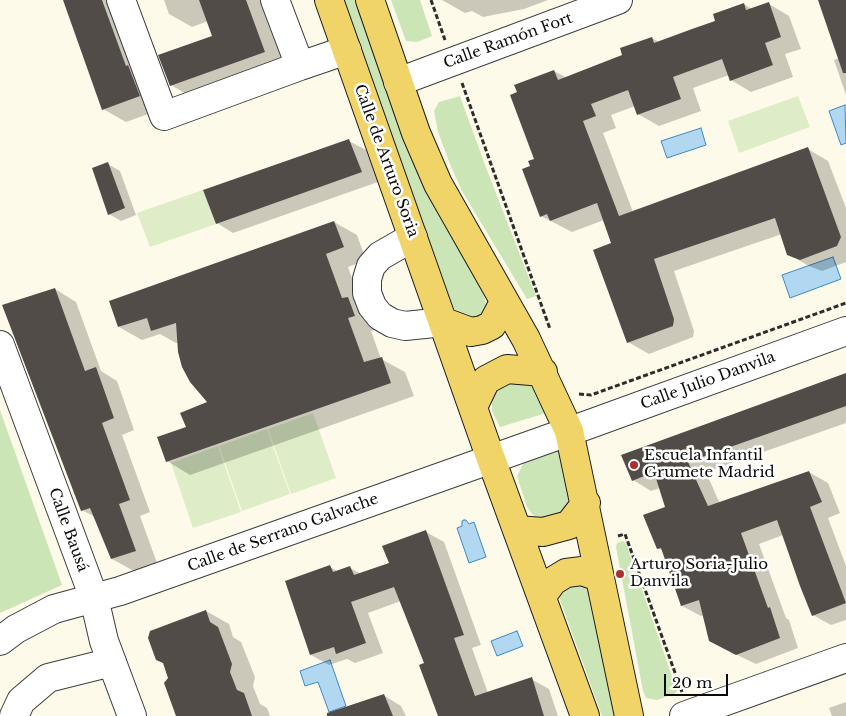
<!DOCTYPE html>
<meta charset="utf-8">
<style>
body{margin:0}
#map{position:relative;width:846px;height:716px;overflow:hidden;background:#fefae9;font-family:"Libre Baskerville",serif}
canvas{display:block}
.scale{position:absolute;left:664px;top:674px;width:64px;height:22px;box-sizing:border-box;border:2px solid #0a0a0a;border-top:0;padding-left:6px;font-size:15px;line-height:18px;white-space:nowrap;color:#0a0a0a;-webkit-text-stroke:4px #fff;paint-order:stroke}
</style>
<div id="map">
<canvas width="846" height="716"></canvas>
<div class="scale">20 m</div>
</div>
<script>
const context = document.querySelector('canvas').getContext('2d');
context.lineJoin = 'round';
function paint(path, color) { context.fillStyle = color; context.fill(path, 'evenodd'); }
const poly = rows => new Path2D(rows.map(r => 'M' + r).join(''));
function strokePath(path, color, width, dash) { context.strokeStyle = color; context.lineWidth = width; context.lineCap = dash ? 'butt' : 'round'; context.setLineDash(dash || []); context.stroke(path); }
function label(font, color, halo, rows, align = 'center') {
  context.font = font + ' "Libre Baskerville",serif'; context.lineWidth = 5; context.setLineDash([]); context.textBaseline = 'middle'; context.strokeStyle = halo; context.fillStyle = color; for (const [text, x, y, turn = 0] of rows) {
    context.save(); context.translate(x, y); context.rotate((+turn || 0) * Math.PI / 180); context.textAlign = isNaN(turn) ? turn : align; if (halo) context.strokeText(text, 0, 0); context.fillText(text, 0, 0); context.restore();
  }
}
paint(poly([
 [343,0,356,0,404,135,431,199,454,241,482,287,487,310,479,322,455,312],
 [391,0,420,0,432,36,417,42,406,41],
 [460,96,485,165,536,296,527,299,462,191,450,164,438,132,434,111,439,102],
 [516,378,536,386,549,412,500,427,492,411,492,398,496,389],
 [0,410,62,585,0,613],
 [558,444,571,505,553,520,538,518,532,514,527,507,517,476,523,464,528,459],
 [623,541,626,543,677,691,676,693,657,700,646,698,643,691,616,547,617,543],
 [565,582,587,586,589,589,618,716,602,716,559,597,558,594]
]), '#cce5b6');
paint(poly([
 [798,96,810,127,739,153,728,121],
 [203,190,216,224,150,247,137,213],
 [313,413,336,478,291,494,268,429],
 [267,429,290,494,242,511,219,446],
 [218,446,241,512,193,528,171,463]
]), '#deedc7');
const water = poly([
 [845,105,846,143,841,145,829,111,845,105],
 [701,128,706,145,667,158,661,141,701,128],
 [833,257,841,279,790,298,782,275,833,257],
 [464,520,466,520,469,524,474,522,486,557,469,563,457,528,462,526,462,521,464,520],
 [517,631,523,646,497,656,491,641,517,631],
 [330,660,346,706,329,712,318,682,305,686,300,671,330,660]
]);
paint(water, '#b1d7f1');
strokePath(water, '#3d89c4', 1);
paint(poly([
 [64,0,120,0,162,109,126,122,103,109],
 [164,0,272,0,287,65,194,99,171,85,213,36,208,21,192,27,169,14],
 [442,0,548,0,524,9,483,17,472,11,465,13],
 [819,0,846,0,846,95,834,60,839,58],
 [744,4,752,9,769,4,789,16,801,49,785,54,793,77,751,92,731,80,729,75,693,88,701,111,659,126,638,114,635,106,611,115,616,128,603,133,633,212,808,149,828,161,846,208,846,262,822,271,809,266,788,254,782,234,674,271,694,331,693,337,649,354,628,342,613,244,604,220,572,232,541,216,532,167,535,160,554,71,567,78,624,56,652,38,659,42,716,21],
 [349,141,366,150,378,182,233,233,217,223],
 [108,164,120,171,136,215,121,221,109,214],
 [334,222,357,235,366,260,348,267,362,306,377,329,371,331,381,359,405,372,414,396,190,475,167,461,209,403,179,343,176,343,160,334,142,340,119,327],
 [55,289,76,302,101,371,117,381,134,430,122,435,150,512,140,516,157,563,134,571,112,559,95,517,82,510],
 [846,375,846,423,706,472,720,504,809,472,828,483,840,513,828,518,846,566,846,620,831,625,813,615,783,535,759,544,786,618,789,620,798,648,756,664,729,651,704,615,701,616,682,606,663,551,658,548,667,507,660,488,651,491,633,480],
 [426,532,444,542,481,645,472,648,488,693,531,679,549,689,558,716,439,716,426,664,401,601,368,613,383,653,355,663,347,659,329,665,311,655,330,567,339,572,350,568,361,574,390,564],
 [206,611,229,624,233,637,241,642,255,677,253,686,260,704,267,708,270,716,178,716],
 [383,695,401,706,406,716,348,716],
 [846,702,846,716,832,716,829,708]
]), '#0003');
paint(poly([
 [63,0,102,0,126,66,128,65,140,96,102,110],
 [199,0,246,0,265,52,170,86,158,55,212,36],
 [818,0,846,0,846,73,843,73],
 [769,2,781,37,765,43,773,65,730,81,722,59,673,77,681,99,637,115,628,90,591,104,596,116,583,121,619,216,808,147,841,237,837,246,800,260,787,255,775,218,654,259,674,319,673,326,627,343,593,250,611,243,597,203,550,221,547,214,540,217,522,169,530,166,528,161,534,159,510,95,517,92,514,85,554,70,558,80,622,55,620,48,652,37,654,43,692,29,715,21,713,14,744,3,746,10],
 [349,139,362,172,216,224,203,190],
 [108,162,125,208,108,215,92,168],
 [334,221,344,247,326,254,342,298,348,297,355,316,348,318,364,362,382,357,391,383,166,462,157,437,186,427,180,413,207,402,190,382,182,367,178,352,176,323,151,331,147,318,118,327,109,301],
 [55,288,85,371,96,367,114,418,102,423,130,500,119,504,136,551,111,559,90,508,81,511,2,305],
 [846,373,846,406,688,462,708,506,809,471,822,502,810,507,846,603,812,616,800,586,777,520,741,533,768,608,770,607,780,638,736,655,709,641,699,600,681,606,661,548,657,549,643,515,665,507,654,472,632,481,621,455],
 [426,530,464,635,454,638,475,696,532,677,544,716,438,716,419,665,424,663,394,587,351,602,366,643,336,654,334,647,310,655,285,581,330,565,333,572,350,566,354,575,389,563,382,546],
 [206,610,210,622,218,627,232,664,230,672,237,690,244,693,252,716,176,716,164,683,168,678,163,663,156,660,148,638,150,631],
 [384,694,393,716,327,716,327,713]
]), '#524c48');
const minor = poly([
 [121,0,164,116,300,66,347,50],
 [275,0,300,66],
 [398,82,618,0],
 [413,237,380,256,371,266,367,279,367,293,372,306,380,316,392,323,405,326,444,322],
 [0,345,94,598,104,641,132,716],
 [0,641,16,629,54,609,120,591,590,424,846,331],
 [14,716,21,701,48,678,112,662],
 [684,716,846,658]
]);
const major = poly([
 [329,0,491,459,585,716],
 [370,0,416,133,438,184,526,339,569,431,629,716],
 [444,322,471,332,482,330,492,325,504,302],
 [473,407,486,380,507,369,543,372],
 [517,530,543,532,569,525,586,503],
 [542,596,553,581,566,573,582,571,599,577]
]);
strokePath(minor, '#3d3d3d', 30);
strokePath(major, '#1b1b1b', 30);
strokePath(poly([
 [431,0,445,40],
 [462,83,550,329],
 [579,394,591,395,846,303],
 [618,536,625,534,682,692]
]), '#2c2c2c', 3, [5, 2.5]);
strokePath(minor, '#fff', 28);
strokePath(major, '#f0d467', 28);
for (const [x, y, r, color] of [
 [634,465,5,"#b02d2e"],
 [620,574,5,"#b02d2e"]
]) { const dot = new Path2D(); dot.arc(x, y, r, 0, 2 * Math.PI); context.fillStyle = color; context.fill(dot); strokePath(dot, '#fff', 2); }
label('15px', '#0a0a0a', '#fff', [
 ["Calle Ramón Fort",508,41,-20],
 ["Calle de Arturo Soria",386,161,70],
 ["Calle Julio Danvila",708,381,-20],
 ["Calle Bausá",68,530,70],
 ["Calle de Serrano Galvache",283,533,-20]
]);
label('15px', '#0a0a0a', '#fff', [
 ["Escuela Infantil",644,456],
 ["Grumete Madrid",644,473],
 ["Arturo Soria-Julio",630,565],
 ["Danvila",630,582]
], 'left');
</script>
